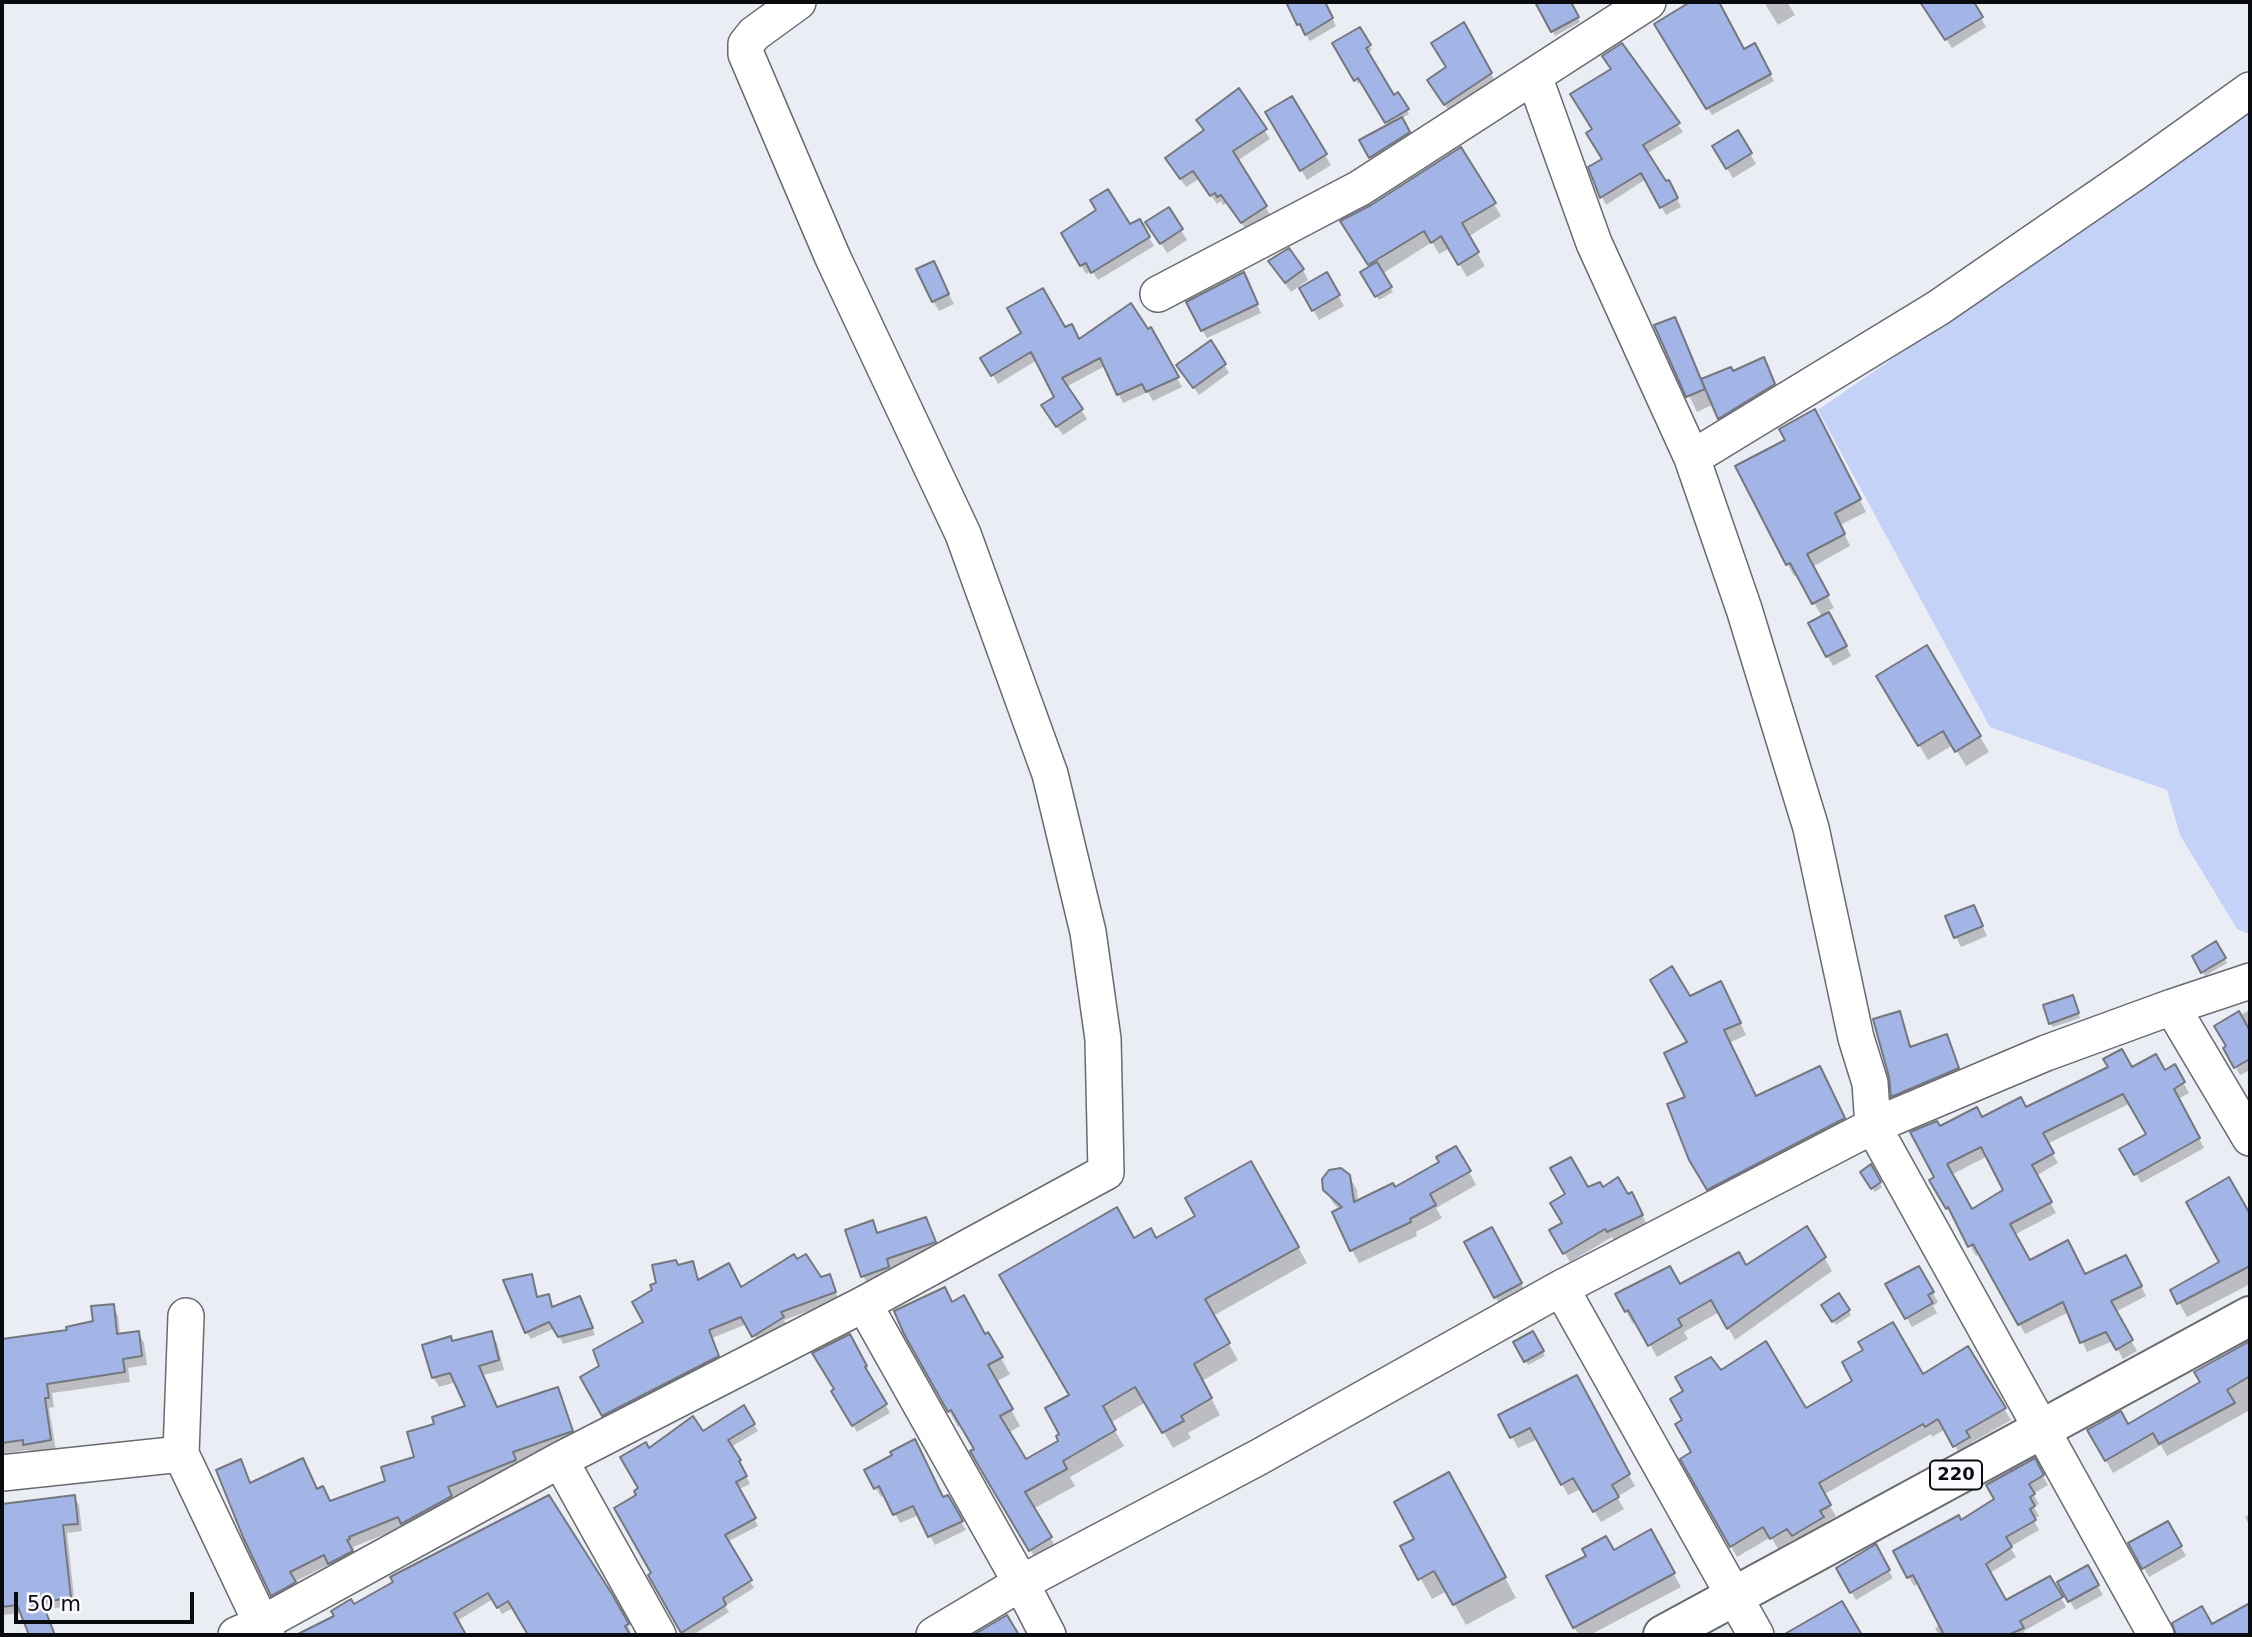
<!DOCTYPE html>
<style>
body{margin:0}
#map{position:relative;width:2252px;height:1637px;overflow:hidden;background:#eaedf4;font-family:"DejaVu Sans",sans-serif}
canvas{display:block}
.frame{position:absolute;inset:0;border:4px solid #0a0b0e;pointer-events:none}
.scale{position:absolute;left:14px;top:1592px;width:180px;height:32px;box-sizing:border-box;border:4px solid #0a0b0e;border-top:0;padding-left:9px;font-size:21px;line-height:24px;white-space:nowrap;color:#0a0b0e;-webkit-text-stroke:5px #f9faff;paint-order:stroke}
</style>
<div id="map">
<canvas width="2252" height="1637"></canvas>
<div class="frame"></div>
<div class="scale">50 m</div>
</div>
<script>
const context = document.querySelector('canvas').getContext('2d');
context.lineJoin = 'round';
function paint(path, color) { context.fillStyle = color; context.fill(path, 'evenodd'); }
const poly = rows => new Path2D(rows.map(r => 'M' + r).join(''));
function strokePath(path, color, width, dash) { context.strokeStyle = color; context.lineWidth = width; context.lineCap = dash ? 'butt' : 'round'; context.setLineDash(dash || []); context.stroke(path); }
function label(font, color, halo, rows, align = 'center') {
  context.font = font + ' "DejaVu Sans",sans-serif'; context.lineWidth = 5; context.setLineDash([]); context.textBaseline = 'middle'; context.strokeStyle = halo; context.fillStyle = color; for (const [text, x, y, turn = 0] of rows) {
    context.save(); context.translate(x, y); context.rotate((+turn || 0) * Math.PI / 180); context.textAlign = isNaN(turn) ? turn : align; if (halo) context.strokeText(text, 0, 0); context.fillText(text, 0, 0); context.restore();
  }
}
paint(poly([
 [2250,113,2250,934,2237,929,2180,835,2167,790,1990,727,1818,410]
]), '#c4d2f7');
paint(poly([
 [1289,2,1324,2,1336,26,1310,41,1299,25],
 [1555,2,1569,2,1580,22,1555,36,1541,9],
 [1694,2,1717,2,1744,51,1754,45,1774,81,1712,115,1656,25],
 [1761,2,1787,2,1795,15,1778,25,1764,2],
 [1922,2,1972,2,1986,27,1952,48],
 [1463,25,1496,83,1451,114,1435,90,1447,68],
 [1360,29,1372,50,1367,53,1393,97,1398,94,1409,114,1401,119,1414,142,1376,167,1362,141,1389,126,1362,81,1358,84,1334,43],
 [1622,45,1683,132,1646,154,1665,183,1668,182,1681,207,1666,215,1646,179,1606,205,1602,197,1604,159,1594,130],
 [1239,91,1270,139,1237,161,1271,216,1247,231,1227,203,1223,205,1221,201,1217,204,1199,179,1186,187,1172,167],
 [1291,98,1331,165,1307,180,1267,112],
 [1738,132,1756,164,1733,178,1714,147],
 [1461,149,1501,216,1468,237,1485,266,1467,277,1450,248,1439,254,1432,242,1382,274,1393,292,1379,300,1363,273,1371,268,1343,222,1372,206],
 [1168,209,1187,240,1167,253,1148,222],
 [1139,221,1154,246,1098,280,1092,271,1086,274,1063,234,1129,227],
 [1303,270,1308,280,1291,292,1276,271],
 [938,273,954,304,939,311,933,301],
 [1326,274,1344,306,1319,320,1301,288],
 [1247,282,1261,313,1207,338,1202,330],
 [1674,319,1702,380,1732,373,1763,360,1781,397,1726,430,1714,404,1697,412,1656,326],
 [1065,329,1079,341,1151,330,1182,387,1153,401,1148,392,1123,403,1105,366,1066,387,1087,419,1063,435,1049,415,1056,398,1037,360,998,384,983,358],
 [1211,342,1229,373,1199,395,1183,373],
 [1821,423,1866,512,1840,525,1850,546,1812,567,1834,608,1827,611,1851,656,1833,666,1810,624,1822,617,1798,574,1794,576,1788,565,1737,466],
 [1926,648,1989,752,1966,766,1953,745,1928,760,1878,676],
 [1978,917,1987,936,1961,947,1956,937],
 [2216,944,2227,963,2205,976,2194,957],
 [1727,995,1746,1035,1729,1043,1756,1098,1826,1079,1851,1130,1715,1200,1691,1159,1687,1098,1689,998],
 [2074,1001,2080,1018,2053,1027,2050,1023],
 [2250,1010,2250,1070,2240,1075,2225,1048,2228,1047,2217,1027],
 [1899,1013,1904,1023,1912,1049,1946,1037,1963,1078,1898,1105,1893,1096,1891,1077],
 [2174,1066,2189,1093,2178,1099,2204,1148,2141,1183,2122,1149,2149,1135,2131,1103,2047,1144,2058,1163,2036,1176,2056,1213,2014,1235,2029,1262,2085,1276,2131,1267,2146,1296,2115,1312,2137,1351,2123,1359,2113,1341,2087,1352,2069,1312,2025,1334,1980,1253,1976,1256,1932,1180,1936,1178,1939,1129,2026,1109,2132,1069,2165,1072],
 [1988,1156,2005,1191,1972,1211,1951,1175],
 [1456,1148,1476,1185,1436,1208,1442,1218,1416,1232,1417,1236,1359,1263,1352,1250,1340,1210,1333,1203,1325,1189,1349,1176,1357,1190,1358,1202,1394,1189,1441,1163],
 [1251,1163,1307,1263,1213,1316,1238,1360,1202,1381,1220,1415,1188,1433,1191,1438,1173,1448,1146,1402,1110,1423,1124,1446,1070,1477,1075,1486,1033,1509,1060,1554,1040,1566,972,1452,976,1450,962,1425,958,1427,906,1333,952,1303,985,1336,987,1334,1010,1374,996,1382,1020,1426,1008,1433,1026,1461,1061,1441,1071,1396,1134,1241,1156,1240,1198,1217],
 [1871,1167,1882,1187,1875,1192,1862,1172],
 [2228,1179,2250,1216,2250,1284,2187,1317,2172,1290,2221,1262],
 [1602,1189,1627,1196,1637,1204,1647,1225,1614,1241,1612,1237,1570,1262,1552,1231,1564,1223,1588,1190],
 [926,1219,940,1252,891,1269,893,1277,868,1285,863,1276,872,1222,879,1235],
 [1807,1228,1832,1271,1735,1340,1719,1312,1684,1332,1688,1339,1657,1357,1637,1322,1633,1324,1617,1295,1680,1286,1746,1267],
 [1491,1229,1526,1293,1501,1307,1466,1242],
 [692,1263,699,1281,741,1289,829,1276,839,1300,784,1320,787,1325,758,1343,747,1324,712,1338,722,1364,608,1423,583,1378,601,1367,645,1323,654,1290,679,1267],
 [1918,1268,1938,1302,1933,1306,1937,1313,1912,1327,1888,1285],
 [531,1276,538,1299,548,1296,553,1308,584,1306,595,1335,563,1344,555,1328,531,1339,526,1332],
 [1839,1296,1851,1315,1836,1325,1823,1306],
 [113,1306,118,1316,120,1335,138,1333,144,1343,147,1365,128,1368,130,1382,52,1393,54,1407,49,1408,56,1450,31,1454,28,1450,2,1454,2,1367,18,1364,69,1331,95,1323],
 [491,1333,497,1343,504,1370,483,1375,497,1409,557,1389,577,1441,517,1462,520,1470,452,1497,456,1506,353,1547,354,1549,351,1550,357,1561,335,1573,330,1564,294,1582,300,1592,278,1604,272,1595,246,1471,251,1484,317,1491,330,1503,388,1482,416,1458,436,1425,467,1407,456,1382,439,1387,434,1378,424,1346,453,1343],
 [1532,1334,1545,1356,1528,1365,1516,1343],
 [849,1336,870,1374,868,1375,890,1413,857,1432,833,1392,836,1390],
 [2250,1343,2250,1410,2167,1456,2161,1445,2113,1473,2089,1430,2127,1426,2202,1382,2196,1372],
 [1967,1349,2011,1420,1971,1443,1975,1449,1961,1457,1946,1429,1932,1437,1931,1434,1823,1495,1836,1516,1825,1523,1828,1529,1799,1546,1795,1539,1778,1549,1771,1537,1737,1557,1682,1459,1693,1453,1684,1420,1720,1373,1805,1410,1922,1376],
 [1576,1377,1635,1486,1617,1497,1624,1509,1601,1522,1581,1489,1568,1495,1538,1439,1518,1448,1501,1416],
 [743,1408,758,1431,731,1447,750,1484,739,1489,758,1526,727,1542,754,1588,725,1606,729,1612,693,1635,684,1635,650,1576,653,1574,638,1495,649,1450,703,1433],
 [2034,1460,2048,1485,2033,1494,2039,1504,2034,1507,2039,1516,2033,1519,2039,1530,2010,1547,2016,1557,1990,1573,2006,1602,2050,1578,2066,1607,2024,1631,2026,1635,1939,1635,1935,1628,1941,1625,1919,1583,1914,1586,1895,1552,1961,1522,1997,1500],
 [866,1471,943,1499,947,1497,966,1530,935,1545,919,1515,900,1523,885,1495,881,1497],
 [1461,1495,1516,1598,1466,1625,1447,1591,1432,1599,1403,1547,1416,1540],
 [74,1497,79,1505,82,1531,67,1533,75,1606,44,1609,55,1635,31,1635,22,1613,2,1615,2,1506],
 [2250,1514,2250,1526,2245,1517],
 [2167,1523,2186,1556,2149,1577,2130,1544],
 [1650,1532,1681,1587,1590,1635,1579,1635,1574,1627,1588,1556,1613,1552],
 [1875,1547,1893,1578,1856,1600,1838,1568],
 [2087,1567,2103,1595,2075,1610,2059,1582],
 [395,1583,616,1604,631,1632,628,1635,530,1635,513,1608,502,1614,493,1599,457,1621,464,1635,300,1635],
 [2250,1605,2250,1635,2178,1635,2174,1624,2212,1626]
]), '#0003');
const building = poly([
 [1286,2,1325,2,1333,18,1305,35,1300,24,1297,25,1286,2],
 [1535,2,1571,2,1579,17,1551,32,1535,2],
 [1690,2,1719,2,1744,49,1755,43,1771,74,1706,109,1654,24,1690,2],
 [1920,2,1974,2,1983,17,1945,40,1920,2],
 [1464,22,1492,73,1444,105,1427,80,1446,67,1431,43,1464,22],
 [1360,27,1371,45,1366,48,1394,95,1398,92,1409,109,1385,123,1358,78,1354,81,1332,43,1360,27],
 [1622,43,1680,123,1643,145,1666,181,1669,180,1678,198,1660,208,1641,173,1600,198,1588,167,1602,159,1586,133,1592,129,1570,94,1611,69,1602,56,1622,43],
 [1239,88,1267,129,1233,151,1267,206,1241,223,1221,195,1217,197,1215,193,1210,196,1193,171,1180,179,1165,158,1204,130,1196,120,1239,88],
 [1292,96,1327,154,1300,171,1265,112,1292,96],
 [1402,117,1410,132,1369,158,1359,140,1402,117],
 [1738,130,1752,153,1726,169,1712,146,1738,130],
 [1461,147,1496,203,1462,223,1479,252,1458,265,1441,236,1431,243,1424,231,1368,265,1340,221,1371,205,1461,147],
 [1108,189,1130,224,1140,219,1150,237,1091,273,1086,263,1080,266,1061,233,1096,210,1090,200,1108,189],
 [1169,207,1183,229,1160,244,1145,222,1169,207],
 [1289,248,1304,269,1285,283,1268,261,1289,248],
 [934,261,949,294,932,302,916,269,934,261],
 [1377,262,1392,287,1375,297,1360,272,1377,262],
 [1244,272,1258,304,1201,331,1186,302,1244,272],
 [1327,272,1340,295,1312,311,1299,288,1327,272],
 [1043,288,1065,327,1072,324,1079,339,1131,303,1148,329,1151,327,1179,377,1146,392,1142,384,1117,395,1100,358,1062,378,1083,409,1056,427,1041,405,1054,397,1031,352,991,376,980,358,1021,333,1007,308,1043,288],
 [1675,317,1705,389,1686,397,1654,325,1675,317],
 [1211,340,1226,364,1193,388,1176,365,1211,340],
 [1764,357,1775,384,1718,419,1701,379,1731,367,1733,371,1764,357],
 [1815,409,1861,499,1835,513,1845,534,1807,554,1829,595,1812,604,1790,563,1786,565,1735,466,1785,440,1779,429,1815,409],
 [1829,612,1847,646,1826,657,1808,623,1829,612],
 [1927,645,1981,736,1955,752,1943,731,1918,746,1876,676,1927,645],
 [1974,905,1983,926,1954,938,1945,916,1974,905],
 [2216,941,2226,958,2201,973,2192,956,2216,941],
 [1672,966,1690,996,1721,981,1741,1023,1724,1030,1756,1096,1820,1066,1845,1118,1707,1190,1689,1160,1667,1104,1685,1097,1664,1053,1687,1042,1650,980,1672,966],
 [2073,995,2079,1013,2049,1024,2043,1005,2073,995],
 [1900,1011,1910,1047,1947,1034,1959,1068,1891,1097,1889,1077,1873,1019,1900,1011],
 [2239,1011,2250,1031,2250,1059,2234,1068,2223,1048,2226,1046,2214,1026,2239,1011],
 [2122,1049,2132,1067,2156,1054,2165,1070,2175,1064,2185,1082,2174,1089,2200,1138,2134,1175,2119,1149,2146,1134,2123,1094,2043,1133,2054,1153,2032,1165,2052,1202,2010,1224,2030,1260,2068,1240,2085,1274,2126,1255,2142,1286,2111,1301,2133,1340,2116,1350,2106,1332,2080,1343,2063,1302,2018,1325,1973,1244,1968,1247,1948,1207,1946,1209,1929,1180,1934,1177,1910,1132,1937,1121,1940,1126,1977,1107,1982,1117,2021,1097,2026,1107,2108,1067,2103,1059,2122,1049],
 [1981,1147,2003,1190,1972,1209,1947,1164,1981,1147],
 [1456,1146,1471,1171,1430,1194,1436,1205,1410,1219,1411,1222,1350,1251,1332,1212,1342,1207,1323,1190,1322,1179,1329,1170,1341,1168,1350,1175,1354,1202,1393,1183,1395,1187,1439,1162,1436,1157,1456,1146],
 [1571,1157,1588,1187,1600,1182,1603,1187,1618,1177,1628,1194,1632,1192,1643,1215,1607,1232,1605,1229,1563,1254,1549,1230,1562,1223,1550,1203,1565,1194,1550,1168,1571,1157],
 [1251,1161,1299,1247,1205,1299,1230,1343,1194,1364,1212,1398,1181,1416,1184,1421,1162,1433,1135,1387,1103,1406,1116,1430,1063,1461,1067,1469,1025,1492,1052,1537,1029,1551,978,1465,970,1451,974,1449,951,1410,948,1412,904,1334,894,1311,945,1287,952,1302,964,1295,985,1334,988,1332,1003,1357,988,1365,1013,1409,1000,1416,1026,1459,1058,1441,1056,1436,1059,1434,1045,1408,1069,1395,999,1275,1117,1207,1134,1238,1151,1228,1156,1238,1195,1216,1185,1198,1251,1161],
 [1871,1164,1881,1182,1871,1189,1860,1172,1871,1164],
 [2229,1177,2250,1214,2250,1266,2177,1304,2170,1290,2219,1262,2186,1202,2229,1177],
 [926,1217,936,1242,887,1259,889,1267,861,1277,845,1230,873,1220,877,1233,926,1217],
 [1807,1226,1826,1257,1727,1329,1711,1300,1678,1319,1682,1326,1648,1346,1628,1310,1625,1312,1615,1294,1670,1266,1680,1284,1739,1252,1746,1265,1807,1226],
 [1492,1227,1522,1283,1494,1298,1464,1242,1492,1227],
 [794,1254,797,1259,806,1254,821,1277,830,1274,836,1292,781,1312,784,1317,752,1337,741,1317,709,1330,719,1356,602,1416,580,1377,599,1366,593,1350,643,1322,632,1302,652,1290,650,1285,656,1283,652,1265,676,1260,678,1265,693,1261,698,1280,729,1263,741,1287,794,1254],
 [1919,1266,1934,1292,1928,1295,1933,1303,1905,1319,1885,1284,1919,1266],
 [532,1274,537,1297,549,1294,552,1307,580,1296,593,1328,558,1337,549,1322,525,1333,503,1280,532,1274],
 [1839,1293,1850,1310,1832,1322,1821,1305,1839,1293],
 [114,1304,117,1334,139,1331,142,1356,123,1359,125,1372,47,1384,49,1398,45,1398,51,1440,23,1445,23,1440,2,1443,2,1339,67,1330,66,1327,93,1321,91,1306,114,1304],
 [1893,1322,1923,1374,1968,1346,2006,1408,1966,1431,1970,1437,1953,1447,1938,1419,1925,1427,1923,1424,1819,1483,1831,1505,1820,1511,1824,1517,1792,1536,1787,1529,1770,1539,1763,1527,1730,1547,1680,1459,1691,1452,1675,1424,1682,1420,1670,1399,1683,1391,1675,1377,1711,1357,1721,1370,1766,1341,1806,1408,1852,1381,1842,1362,1863,1350,1858,1342,1893,1322],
 [492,1331,499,1360,479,1366,497,1407,558,1387,573,1431,513,1452,516,1460,448,1487,452,1496,401,1524,398,1517,349,1537,350,1539,347,1540,353,1551,328,1564,324,1555,290,1572,296,1582,271,1596,243,1537,216,1470,241,1459,250,1483,303,1458,317,1489,323,1486,330,1501,385,1481,381,1467,414,1457,407,1432,434,1424,432,1417,465,1406,450,1373,432,1378,422,1345,451,1336,452,1341,492,1331],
 [1533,1331,1544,1351,1524,1362,1513,1342,1533,1331],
 [850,1334,867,1366,865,1367,887,1404,852,1426,831,1391,834,1389,812,1353,850,1334],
 [2250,1341,2250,1376,2227,1390,2235,1403,2159,1444,2153,1433,2105,1461,2087,1430,2121,1411,2128,1424,2200,1382,2194,1372,2250,1341],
 [1577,1375,1630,1474,1612,1485,1619,1497,1593,1512,1573,1478,1561,1485,1530,1428,1510,1438,1498,1415,1577,1375],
 [744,1405,755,1424,728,1440,741,1460,739,1461,747,1476,736,1482,756,1518,725,1535,752,1580,723,1598,726,1605,681,1633,648,1575,651,1573,614,1508,636,1495,634,1491,638,1488,620,1457,646,1442,649,1448,693,1416,703,1431,744,1405],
 [915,1439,943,1497,948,1495,963,1521,928,1537,913,1506,893,1515,879,1486,874,1489,864,1470,892,1455,890,1452,915,1439],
 [2035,1458,2044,1475,2029,1484,2035,1494,2030,1497,2035,1506,2030,1509,2036,1520,2006,1537,2012,1547,1986,1564,2006,1600,2050,1576,2063,1597,2020,1621,2024,1628,2008,1635,1944,1635,1913,1575,1907,1578,1893,1551,1959,1515,1961,1520,1994,1499,1986,1485,2035,1458],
 [1449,1472,1506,1577,1453,1605,1434,1571,1418,1580,1400,1546,1414,1539,1394,1502,1449,1472],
 [75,1495,78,1524,63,1525,71,1598,42,1602,55,1635,29,1635,17,1605,2,1607,2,1504,75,1495],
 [549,1495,612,1594,629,1624,625,1626,630,1635,528,1635,508,1601,497,1608,488,1593,454,1613,466,1635,296,1635,334,1616,331,1611,351,1599,354,1604,393,1582,390,1577,549,1495],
 [2168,1521,2182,1546,2142,1569,2128,1543,2168,1521],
 [1651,1529,1675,1573,1573,1628,1546,1576,1586,1556,1582,1549,1606,1536,1614,1550,1651,1529],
 [1876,1544,1890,1570,1850,1593,1836,1568,1876,1544],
 [2088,1565,2099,1585,2068,1602,2057,1582,2088,1565],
 [1842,1601,1862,1635,1783,1635,1842,1601],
 [2250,1603,2250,1635,2176,1635,2172,1623,2202,1606,2212,1624,2250,1603],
 [1007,1615,1019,1635,973,1635,1007,1615]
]);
paint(building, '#a2b5e6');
strokePath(building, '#74777d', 2);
const minor = poly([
 [1534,76,1594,243,1692,458,1744,609,1811,828,1856,1038,1870,1083,1873,1126,2156,1635],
 [1158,294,1360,188,1648,2],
 [1692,458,1938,308,2137,171,2250,90],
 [2172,1007,2250,1138],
 [1561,1288,1756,1635],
 [864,1304,1021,1583,1048,1635],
 [186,1316,181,1454,267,1635],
 [560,1460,658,1635],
 [2,1473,181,1454],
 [236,1635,261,1624,560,1460,864,1304,1106,1172,1103,1039,1088,932,1050,774,963,534,833,258,746,54,746,44,754,34,798,2],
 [934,1635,1021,1583,1259,1457,1561,1288,1873,1126,2046,1053,2172,1007,2250,981]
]);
const major = poly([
 [1663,1635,2250,1316]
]);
strokePath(minor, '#686a70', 38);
strokePath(major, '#686a70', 42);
strokePath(minor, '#fff', 35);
strokePath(major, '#fff', 38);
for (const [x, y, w] of [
 [1956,1475,52]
]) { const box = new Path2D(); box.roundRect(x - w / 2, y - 14.5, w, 29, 5); context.fillStyle = '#f9faff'; context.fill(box); strokePath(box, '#0a0b0e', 2); }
label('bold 18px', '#0a0b0e', null, [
 ["220",1956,1475]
]);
</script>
